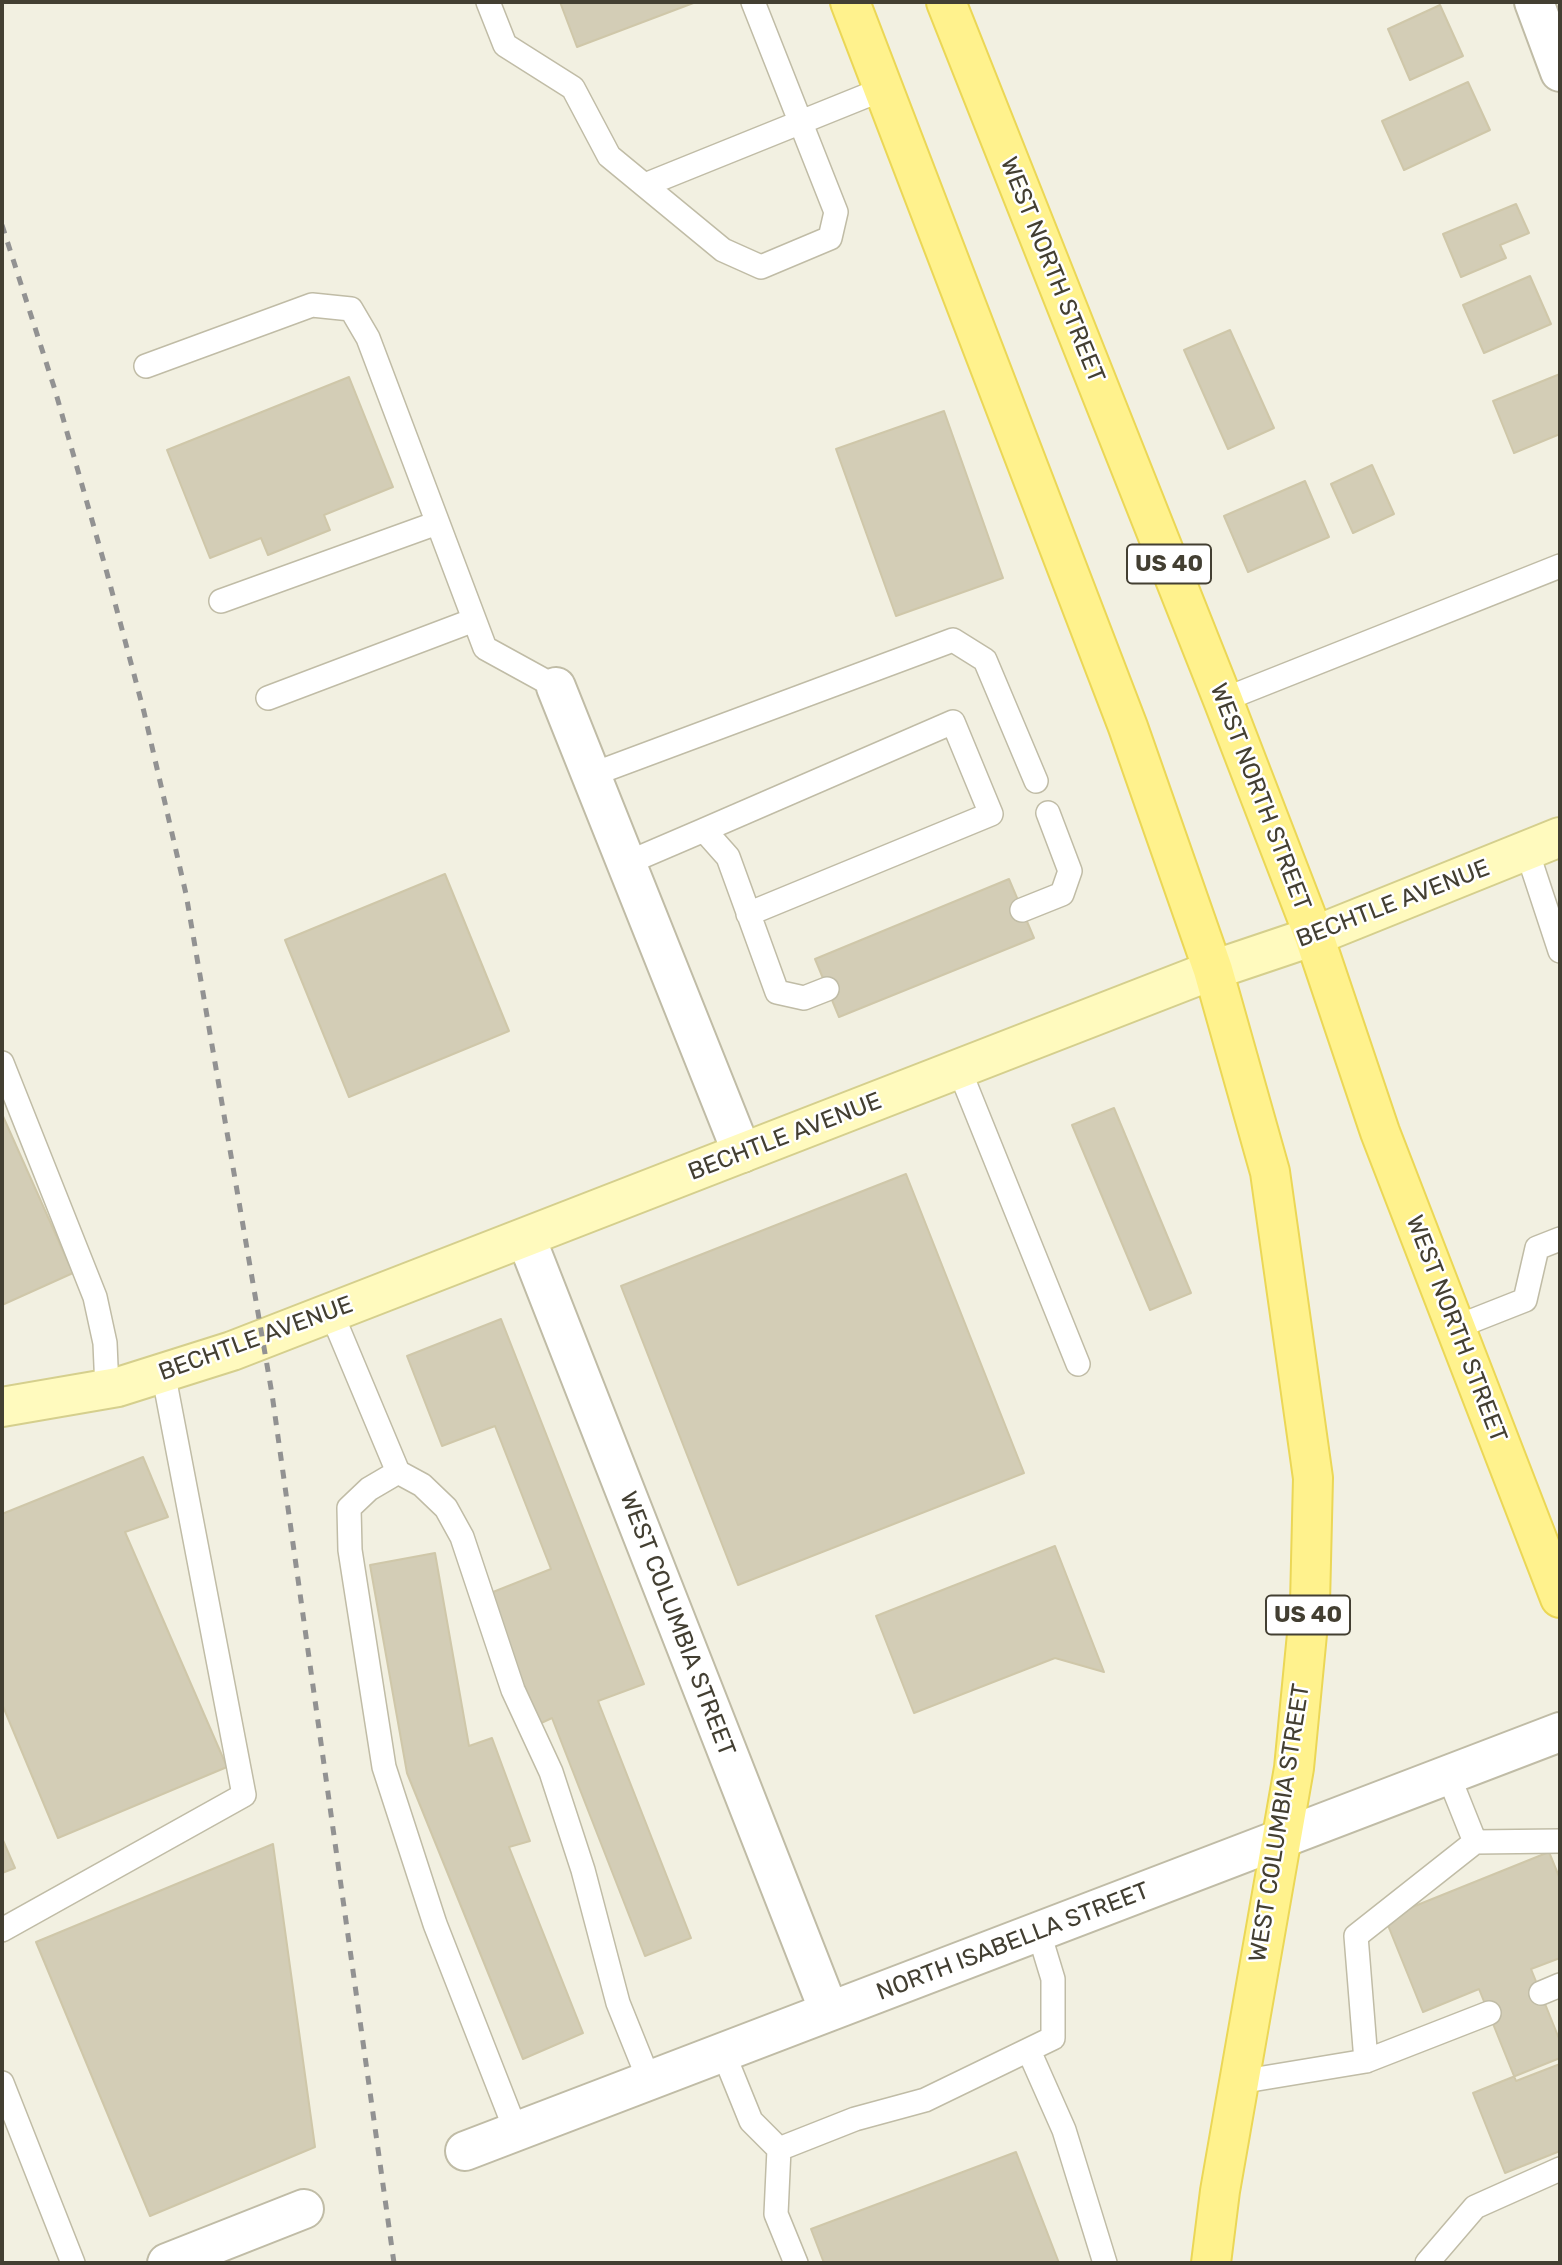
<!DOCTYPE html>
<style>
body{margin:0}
#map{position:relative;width:1562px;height:2265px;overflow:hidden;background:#f2f0e1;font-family:Rubik,sans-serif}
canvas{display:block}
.frame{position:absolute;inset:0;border:4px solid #433f32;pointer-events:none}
</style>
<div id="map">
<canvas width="1562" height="2265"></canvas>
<div class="frame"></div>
</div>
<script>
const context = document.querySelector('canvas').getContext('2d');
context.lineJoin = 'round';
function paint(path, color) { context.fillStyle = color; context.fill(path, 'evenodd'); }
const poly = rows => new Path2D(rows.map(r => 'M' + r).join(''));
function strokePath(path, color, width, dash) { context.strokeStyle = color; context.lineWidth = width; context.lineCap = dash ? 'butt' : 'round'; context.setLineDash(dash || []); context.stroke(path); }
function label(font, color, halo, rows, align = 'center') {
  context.font = font + ' Rubik,sans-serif'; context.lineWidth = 5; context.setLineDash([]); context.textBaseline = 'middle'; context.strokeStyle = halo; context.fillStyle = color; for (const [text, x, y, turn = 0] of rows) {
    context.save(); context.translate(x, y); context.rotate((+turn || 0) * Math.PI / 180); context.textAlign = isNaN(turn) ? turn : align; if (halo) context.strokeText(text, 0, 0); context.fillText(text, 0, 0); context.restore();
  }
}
const building = poly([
 [560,2,696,2,577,47,560,2],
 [1440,5,1463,56,1410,80,1388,29,1440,5],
 [1468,82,1490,130,1404,170,1382,121,1468,82],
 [1516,204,1529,233,1500,245,1506,258,1461,277,1443,234,1516,204],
 [1530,276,1551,324,1484,353,1463,305,1530,276],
 [1230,330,1274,428,1228,449,1184,350,1230,330],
 [1560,374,1560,434,1514,453,1493,401,1560,374],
 [349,377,393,487,324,515,330,530,268,555,261,538,210,558,167,450,349,377],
 [944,411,1003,578,896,616,836,449,944,411],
 [1372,465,1394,514,1353,533,1331,484,1372,465],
 [1305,481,1329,537,1248,572,1224,516,1305,481],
 [445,874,509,1031,349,1097,285,940,445,874],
 [1009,879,1034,938,839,1017,815,959,1009,879],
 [1114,1108,1191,1293,1150,1310,1072,1125,1114,1108],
 [2,1114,73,1273,2,1305,2,1114],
 [906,1174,1024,1473,738,1585,621,1286,906,1174],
 [501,1319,644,1684,598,1701,691,1938,645,1956,552,1718,539,1724,488,1594,551,1569,495,1426,442,1446,407,1356,501,1319],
 [143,1457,168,1517,125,1532,227,1767,58,1838,2,1704,2,1514,143,1457],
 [1055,1546,1104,1672,1055,1658,914,1713,876,1616,1055,1546],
 [435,1553,469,1746,492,1738,530,1841,509,1847,583,2033,523,2059,407,1773,370,1565,435,1553],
 [2,1838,15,1868,2,1873,2,1838],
 [273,1844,315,2147,150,2216,36,1942,273,1844],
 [1549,1852,1560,1879,1560,1958,1531,1969,1560,2041,1560,2064,1516,2081,1479,1989,1423,2012,1385,1918,1549,1852],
 [1560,2058,1560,2151,1505,2173,1473,2093,1560,2058],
 [1016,2152,1059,2263,824,2263,811,2229,1016,2152]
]);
paint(building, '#d3cdb6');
strokePath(building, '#cfc7a9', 2);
const service = poly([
 [488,2,505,45,573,88,609,156,723,250,761,267,830,238,836,212,753,2],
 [645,185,883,89],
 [146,366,312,305,351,309,368,338,485,648,556,687],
 [221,601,437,523],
 [268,698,474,620],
 [1223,700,1560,566],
 [591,775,953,640,985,660,1036,781],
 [704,830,953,722,991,814,748,914],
 [1527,851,1560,951],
 [627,863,704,830,728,857,777,992,804,998,827,989],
 [1022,910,1062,894,1070,871,1048,813],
 [2,1063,95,1297,105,1343,107,1389],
 [959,1069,1078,1364],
 [331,1312,398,1472,422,1485,446,1508,462,1537,513,1690,551,1772,583,1870,618,2003,649,2080],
 [1454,1328,1525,1300,1537,1248,1560,1239],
 [398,1472,369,1489,349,1508,350,1550,384,1767,435,1924,516,2131],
 [1475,1842,1560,1841],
 [2,1930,244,1795,163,1372],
 [1541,1993,1560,1985],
 [1029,2051,1064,2130,1105,2263],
 [723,2052,751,2121,779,2149,855,2119,925,2100,1053,2038,1053,1979,1039,1933],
 [1366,2061,1356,1936,1475,1842,1449,1777],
 [1239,2082,1366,2061,1489,2013],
 [2,2083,73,2263],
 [779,2149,776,2214,796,2263],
 [1427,2263,1475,2207,1560,2169]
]);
const minor = poly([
 [1534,2,1560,72],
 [556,687,742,1153],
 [526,1238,829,2011],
 [465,2151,1560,1732],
 [167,2263,304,2209]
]);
const secondary = poly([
 [2,1407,118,1387,232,1351,1213,970,1314,936,1560,837]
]);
const primary = poly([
 [850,2,1128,727,1213,970,1270,1172,1313,1478,1310,1603,1294,1768,1220,2191,1211,2263],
 [946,2,1223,700,1314,936,1380,1132,1560,1598]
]);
strokePath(service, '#c0bca6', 26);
strokePath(minor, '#c0bca6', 42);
strokePath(secondary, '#d5cf8d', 42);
strokePath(primary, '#ebd756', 42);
strokePath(service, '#fff', 23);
strokePath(minor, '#fff', 38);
strokePath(secondary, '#fffabe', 38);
strokePath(primary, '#fff28d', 38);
strokePath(poly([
 [2,225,55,390,107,573,144,712,186,894,272,1394,394,2263]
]), '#929292', 5, [9, 9]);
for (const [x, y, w] of [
 [1169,564,84],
 [1308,1615,84]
]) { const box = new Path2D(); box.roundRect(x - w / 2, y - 19.5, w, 39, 5); context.fillStyle = '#fff'; context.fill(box); strokePath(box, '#433f32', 2); }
label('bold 23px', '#433f32', null, [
 ["US 40",1169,564],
 ["US 40",1308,1615]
]);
label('24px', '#433f32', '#fff', [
 ["WEST NORTH STREET",1052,270,68],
 ["WEST NORTH STREET",1260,797,69],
 ["BECHTLE AVENUE",1393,904,-21],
 ["BECHTLE AVENUE",785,1137,-21],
 ["WEST NORTH STREET",1456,1329,69],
 ["BECHTLE AVENUE",256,1339,-20],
 ["WEST COLUMBIA STREET",677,1624,69],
 ["WEST COLUMBIA STREET",1280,1823,-81],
 ["NORTH ISABELLA STREET",1013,1942,-21]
]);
</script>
